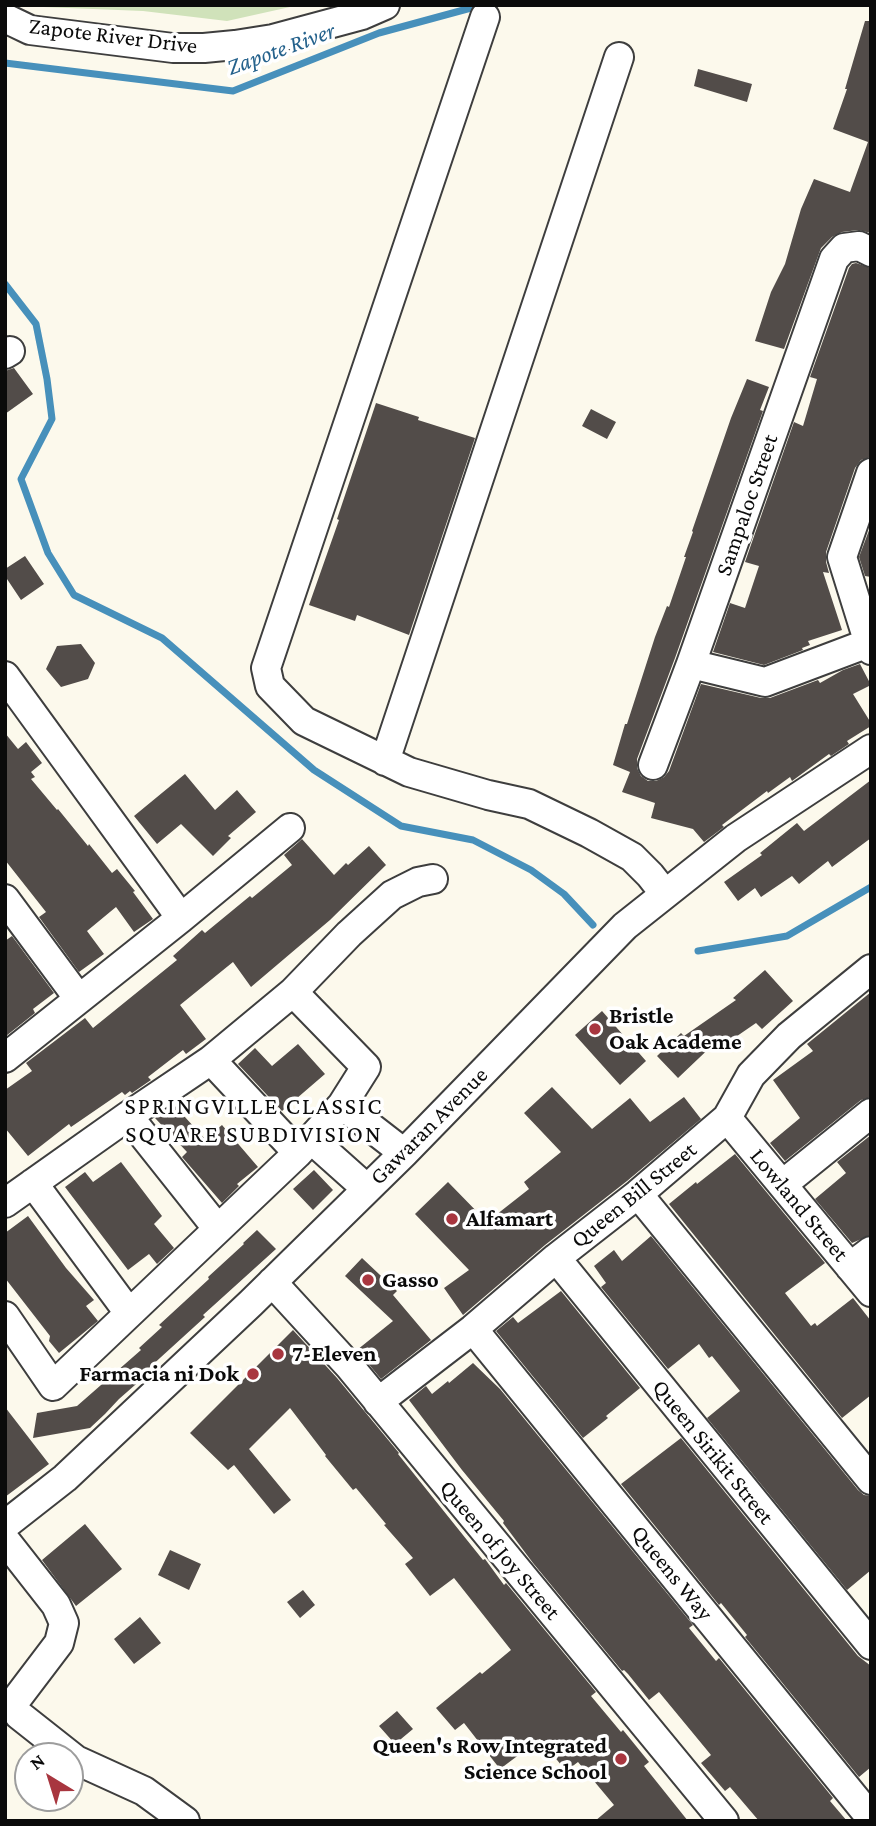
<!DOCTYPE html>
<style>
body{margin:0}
#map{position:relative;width:876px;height:1826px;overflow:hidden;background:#fcf9ec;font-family:"Crimson Pro",serif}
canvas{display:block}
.frame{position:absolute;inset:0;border:7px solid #0b0b0b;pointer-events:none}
.north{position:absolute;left:14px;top:1742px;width:70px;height:70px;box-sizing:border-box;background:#fff;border:2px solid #9d9d9d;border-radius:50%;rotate:322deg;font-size:19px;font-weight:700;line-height:28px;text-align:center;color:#0b0b0b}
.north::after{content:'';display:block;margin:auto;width:24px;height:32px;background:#a8363f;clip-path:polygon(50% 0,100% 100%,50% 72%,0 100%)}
</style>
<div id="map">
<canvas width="876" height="1826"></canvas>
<div class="frame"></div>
<div class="north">N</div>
</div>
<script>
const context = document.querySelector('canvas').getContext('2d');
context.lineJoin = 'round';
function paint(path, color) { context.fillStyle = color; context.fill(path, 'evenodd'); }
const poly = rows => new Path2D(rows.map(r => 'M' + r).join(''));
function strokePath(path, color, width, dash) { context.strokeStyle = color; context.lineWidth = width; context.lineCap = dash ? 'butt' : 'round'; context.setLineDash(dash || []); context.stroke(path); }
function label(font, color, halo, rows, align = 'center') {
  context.font = font + ' "Crimson Pro",serif'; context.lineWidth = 7; context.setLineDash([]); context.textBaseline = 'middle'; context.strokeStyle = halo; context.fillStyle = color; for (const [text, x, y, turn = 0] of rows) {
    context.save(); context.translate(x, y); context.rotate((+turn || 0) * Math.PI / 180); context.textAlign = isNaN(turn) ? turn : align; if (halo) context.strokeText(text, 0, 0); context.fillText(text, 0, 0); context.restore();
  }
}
paint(poly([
 [40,5,299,5,227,21,143,11,43,7]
]), '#d0e2ba');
strokePath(poly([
 [5,63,233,91,379,33,482,5],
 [5,284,36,324,47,379,52,419,21,479,48,553,74,595,162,638,314,770,401,826,473,840,531,870,564,894,593,925],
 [698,951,787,936,871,887]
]), '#4790bb', 7);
paint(poly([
 [865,21,871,21,871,233,858,230,842,232,832,237,821,248,784,349,755,341,771,292,785,264,801,209,814,179,850,192,868,142,833,129,847,89,845,89],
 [698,69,752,84,747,102,694,86],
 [856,263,871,268,871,457,861,460,855,468,826,552,826,562,829,573,823,572,842,630,808,641,810,645,802,648,803,650,764,665,713,652,730,603,745,608,759,566,745,562,794,422,803,426,817,379,810,377,849,268,852,264],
 [14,368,33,394,5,414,5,371],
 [747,379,769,387,760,410,763,411,675,658,637,759,637,768,641,776,648,781,656,781,664,777,669,771,701,684,761,698,770,698,818,680,820,683,843,670,860,664,871,685,853,694,871,723,871,726,847,741,849,744,831,756,829,754,792,781,790,777,768,793,767,791,722,825,724,827,704,842,693,829,651,818,655,803,622,792,630,772,613,765,625,724,627,724,655,637,667,606,669,607,686,557,684,557,693,532,692,531,731,418],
 [376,403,419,417,418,420,475,438,409,635,357,615,355,621,309,605,339,520,337,519],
 [591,409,616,422,607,439,582,426],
 [871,525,871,577,865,576,859,557],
 [25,556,44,584,21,600,5,576,5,569],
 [81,644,95,663,88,679,61,687,46,669,57,646],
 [5,733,18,749,26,742,42,763,31,772,35,777,31,779,57,810,58,809,88,846,89,844,112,873,117,869,135,891,133,892,153,919,134,932,116,907,87,931,104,954,79,972,39,917,46,912,5,860],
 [185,774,215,810,237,790,256,812,228,836,231,838,213,856,181,824,157,844,134,816],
 [871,780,871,838,832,867,828,861,799,884,792,876,761,897,755,888,738,901,724,882,762,855,760,853,797,823,804,831],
 [302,839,334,875,346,863,348,865,369,846,386,865,330,920,251,987,233,962,180,1005,206,1039,186,1054,183,1050,148,1077,151,1080,132,1093,130,1091,125,1095,122,1092,71,1127,69,1124,28,1156,5,1128,5,1090,32,1071,26,1063,85,1018,93,1028,177,960,173,956,202,930,205,933,250,896,252,898,292,865,284,855],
 [12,936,54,993,33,1009,35,1013,6,1036,5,941],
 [765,970,793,1001,762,1029,756,1023,724,1045,719,1039,678,1078,657,1056,681,1033,684,1036,736,1000,733,998],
 [871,992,871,1097,861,1100,785,1161,770,1143,800,1118,773,1080,813,1051,807,1044],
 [602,1011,646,1061,620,1085,575,1035],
 [298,1044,325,1074,282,1111,238,1064,255,1048,272,1066],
 [552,1087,592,1129,630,1098,650,1122,684,1097,701,1119,627,1181,545,1245,463,1315,444,1288,469,1270,415,1214,448,1182,487,1222,529,1189,524,1182,561,1152,524,1113],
 [174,1105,205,1139,222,1125,258,1167,237,1184,239,1186,222,1203,182,1157,187,1152,155,1118],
 [871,1135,871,1235,852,1243,815,1199,846,1173,837,1162],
 [735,1154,825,1263,785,1293,811,1326,815,1323,817,1326,853,1298,871,1321,871,1395,842,1418,669,1204,696,1182,697,1184],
 [121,1162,162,1216,154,1224,174,1248,157,1264,149,1254,128,1270,65,1187,85,1172,93,1182],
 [314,1170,333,1190,313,1210,293,1189],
 [28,1216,66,1268,94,1300,86,1306,98,1321,59,1353,49,1341,50,1336,5,1278,5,1233],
 [257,1230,276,1249,203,1315,205,1317,149,1368,151,1371,119,1399,105,1414,90,1428,33,1438,37,1413,77,1406,141,1350,139,1348,162,1327,159,1325,209,1279,208,1277,244,1244,243,1243],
 [651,1236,858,1490,864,1495,871,1496,871,1570,847,1590,707,1418,740,1391,712,1356,709,1358,699,1344,668,1369,601,1287,606,1283,594,1266,614,1250,622,1261],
 [362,1258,397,1291,393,1295,431,1340,381,1379,357,1350,393,1321,345,1276],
 [561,1291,640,1388,606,1416,608,1418,583,1438,496,1331,513,1317,518,1323],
 [293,1330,337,1378,399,1453,398,1454,483,1560,485,1559,504,1585,506,1583,596,1692,591,1696,621,1732,623,1730,649,1762,644,1766,688,1821,595,1821,614,1805,578,1762,566,1771,540,1739,500,1769,464,1723,455,1730,436,1708,480,1672,482,1674,511,1650,454,1578,430,1596,405,1564,413,1558,384,1525,386,1524,356,1488,353,1490,325,1456,326,1455,290,1408,249,1449,291,1500,274,1514,234,1465,228,1470,190,1433],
 [473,1363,500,1389,693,1625,689,1628,716,1661,719,1658,833,1798,830,1801,847,1821,759,1821,730,1787,725,1791,701,1763,711,1755,659,1692,649,1700,628,1674,624,1670,622,1671,533,1563,503,1523,504,1521,462,1470,409,1400,426,1386,432,1394,448,1381,449,1383],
 [5,1407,49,1464,5,1497],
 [681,1438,858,1656,871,1666,871,1767,859,1777,745,1637,747,1635,721,1603,719,1605,621,1484],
 [85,1524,122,1569,76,1606,42,1560],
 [170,1550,201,1564,189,1590,158,1575],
 [303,1590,315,1605,300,1618,287,1602],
 [140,1617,161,1643,134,1664,114,1639],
 [397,1711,413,1729,395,1744,379,1726]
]), '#524c49');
const minor = poly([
 [485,17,266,668,270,686,304,721,409,772,488,795,529,804,589,833,632,857,650,875,665,894],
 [5,18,30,30,173,48,204,48,235,45,273,39,362,15,385,5],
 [5,354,10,351],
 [871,473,842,557,871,650],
 [691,664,765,682,871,642],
 [5,676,181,918],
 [385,761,619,57],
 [653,765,691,664,834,259,844,248,859,246,871,252],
 [5,899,79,999],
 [5,1058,181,918,290,828],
 [211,1060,298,1153],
 [342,1105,404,1153],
 [128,1116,217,1228],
 [727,1118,871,1292],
 [311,1139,367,1189],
 [33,1183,129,1313],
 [783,1184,871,1113],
 [638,1194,871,1480],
 [5,1203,128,1116,211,1060,293,992,349,934,392,895,418,882,433,879],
 [556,1258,871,1645],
 [850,1267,871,1251],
 [272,1282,350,1367,724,1821],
 [5,1316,53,1386,298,1153,342,1105,366,1067,293,992],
 [473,1329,871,1818],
 [378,1402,473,1329,556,1258,638,1194,727,1118,751,1075,789,1036,871,969],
 [5,1525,65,1478,251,1303,404,1153,625,926,736,838,871,749],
 [5,1540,56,1605,64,1623,59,1643,15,1701,15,1709,19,1715,76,1760,144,1791,185,1821]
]);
strokePath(minor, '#3e3e3e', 32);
strokePath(minor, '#fff', 28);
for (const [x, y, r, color] of [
 [595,1029,7,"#a8363f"],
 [452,1219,7,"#a8363f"],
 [368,1280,7,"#a8363f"],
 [278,1354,7,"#a8363f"],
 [253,1374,7,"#a8363f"],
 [621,1759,7,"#a8363f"]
]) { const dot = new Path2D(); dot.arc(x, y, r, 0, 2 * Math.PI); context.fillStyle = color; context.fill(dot); strokePath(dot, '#fff', 2.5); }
label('23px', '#0b0b0b', '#fff', [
 ["Zapote River Drive",113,36,7],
 ["Sampaloc Street",747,505,-71],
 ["Gawaran Avenue",429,1126,-45],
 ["Queen Bill Street",634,1195,-39],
 ["Lowland Street",799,1205,50],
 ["Queen Sirikit Street",713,1452,51],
 ["Queen of Joy Street",500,1550,50],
 ["Queens Way",672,1573,51]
]);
label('bold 23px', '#0b0b0b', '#fff', [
 ["Bristle",609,1016],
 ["Oak Academe",609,1042],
 ["Alfamart",466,1219],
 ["Gasso",382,1280],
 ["7-Eleven",292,1354],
 ["Farmacia ni Dok",239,1374,"right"],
 ["Queen's Row Integrated",607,1746,"right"],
 ["Science School",607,1772,"right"]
], 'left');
label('italic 24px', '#25628c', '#fff', [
 ["Zapote River",281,49,-20]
]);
context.letterSpacing = '2px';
label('24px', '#0b0b0b', '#fff', [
 ["SPRINGVILLE CLASSIC",254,1107],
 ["SQUARE SUBDIVISION",254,1135]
]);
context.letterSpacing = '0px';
</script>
